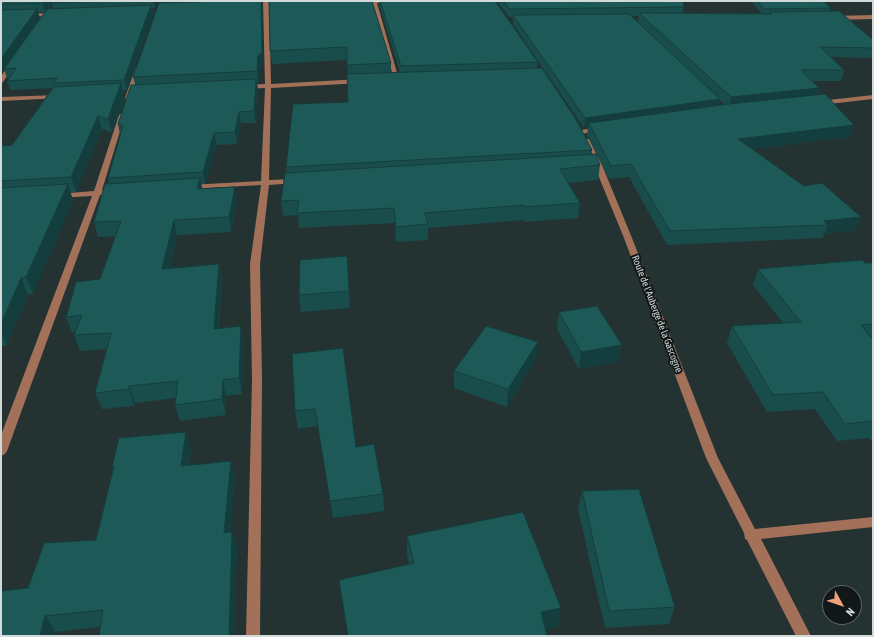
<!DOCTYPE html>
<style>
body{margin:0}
#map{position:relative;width:874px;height:637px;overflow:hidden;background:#243231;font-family:"Asap Condensed",sans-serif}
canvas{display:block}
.frame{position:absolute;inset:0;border:2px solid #d1d9d9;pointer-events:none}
.north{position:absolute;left:822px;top:585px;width:40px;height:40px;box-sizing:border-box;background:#121818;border:1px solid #5e6565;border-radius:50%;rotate:130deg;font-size:11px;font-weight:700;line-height:16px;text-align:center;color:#d1d9d9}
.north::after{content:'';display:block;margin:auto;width:14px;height:18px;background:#f1a17c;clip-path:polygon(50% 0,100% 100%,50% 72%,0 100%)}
</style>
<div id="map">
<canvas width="874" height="637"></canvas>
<div class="frame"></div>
<div class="north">N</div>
</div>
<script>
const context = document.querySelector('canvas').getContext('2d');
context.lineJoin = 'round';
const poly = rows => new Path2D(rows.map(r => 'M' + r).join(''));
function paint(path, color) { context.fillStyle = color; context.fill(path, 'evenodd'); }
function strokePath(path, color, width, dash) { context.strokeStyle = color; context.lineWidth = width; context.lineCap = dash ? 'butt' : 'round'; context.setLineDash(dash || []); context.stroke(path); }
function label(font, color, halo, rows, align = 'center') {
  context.font = font + ' "Asap Condensed",sans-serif'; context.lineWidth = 4; context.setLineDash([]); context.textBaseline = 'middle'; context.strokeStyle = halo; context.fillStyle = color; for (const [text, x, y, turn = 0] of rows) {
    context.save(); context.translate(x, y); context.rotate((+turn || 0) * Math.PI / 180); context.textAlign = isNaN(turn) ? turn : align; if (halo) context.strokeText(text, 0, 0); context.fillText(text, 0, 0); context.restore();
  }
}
paint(poly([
 [263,1,269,1,271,84,361,79,364,81,361,83,271,88,269,180,297,179,301,181,297,183,269,185,260,264,262,380,260,636,246,636,252,380,250,264,261,185,189,189,185,187,189,185,261,181,265,88,245,89,242,87,245,85,265,84,263,1],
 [357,1,404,1,401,3,377,3,399,80,394,79,372,3,359,4,357,1],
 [59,13,60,14,57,16,1,18,1,14,59,13],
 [873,15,873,19,833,20,830,18,833,16,873,15],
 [11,62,16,63,3,82,1,83,1,76,11,62],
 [139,65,142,67,131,98,126,99,125,98,136,67,139,65],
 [59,95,62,97,61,98,1,101,1,97,59,95],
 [873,95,873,99,820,105,817,103,820,101,873,95],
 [122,113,125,115,102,190,115,190,119,192,115,194,100,195,7,451,5,454,1,456,1,435,92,196,57,198,53,196,57,194,94,191,119,115,122,113],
 [601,127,603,128,603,130,581,134,577,132,581,130,601,127],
 [583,139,589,139,602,165,632,238,718,458,755,529,873,517,873,527,761,539,811,636,796,636,747,540,745,539,744,533,706,458,624,238,594,165,582,141,583,139]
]), '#a37159');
paint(poly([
 [1,1,157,1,155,8,152,8,153,14,127,90,123,90,125,97,112,133,102,129,76,192,70,192,73,200,33,294,28,294,7,346,1,346,1,146,12,145,52,88,10,90,7,81,8,78,7,78,4,69,1,73],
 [52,3,53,9,13,56,40,18,38,12,45,12],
 [162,1,263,1,262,4,263,10,263,64,260,66,258,83,257,83,258,90,256,123,241,123,237,144,217,145,205,184,201,184,202,189,237,202,231,232,177,235,170,269,219,264,222,279,219,328,244,342,242,394,226,396,226,415,180,421,175,405,176,398,135,403,134,406,102,409,95,393,107,349,80,351,74,335,75,332,72,333,66,317,100,279,115,236,98,237,94,222,109,183,108,178,120,134,118,124,135,84,133,77,163,3],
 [269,1,391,63,391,73,400,72,379,4,379,1,495,1,538,62,537,68,592,150,592,154,600,165,598,180,568,183,580,203,578,218,524,222,523,220,428,228,428,240,396,242,395,223,299,228,298,215,283,216,281,201,287,173,286,167,348,102,348,74,347,60,272,64,270,51],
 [497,1,683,1,684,7,682,13,762,14,751,1,823,1,831,8,829,11,873,40,873,58,831,57,844,70,841,81,811,81,819,88,817,95,854,125,849,137,753,149,856,230,824,234,823,238,667,245,629,177,609,179,587,135,588,128,584,128,513,24,513,17,509,17],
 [631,16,639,16,638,22],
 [720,100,724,104,719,105],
 [347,256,350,308,301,312,299,295],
 [873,263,873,443,869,438,837,441,815,409,767,412,727,343,732,326,783,323,753,285,758,269],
 [559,312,622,345,618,362,579,369,557,329],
 [292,354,383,494,384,511,333,518,318,426,298,429,295,411],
 [536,359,507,407,454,388,454,371],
 [191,449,189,465,231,461,235,477,230,532,232,532,237,548,234,636,99,636,101,627,55,632,28,588,96,540,113,470,112,467],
 [582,491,675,607,669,624,605,628,578,509],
 [407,536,561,608,557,627,546,630,547,636,348,636,339,580,409,564,407,556]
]), '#194d4b');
paint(poly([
 [44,1,53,1,45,12,43,3],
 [153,1,157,1,155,8],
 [261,1,263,10,263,64,260,66,258,83,257,71],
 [151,5,153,14,127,90,124,80],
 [37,9,40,18,1,73,1,59],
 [256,79,258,90,256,123,254,111],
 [121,83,125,97,112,133,108,119],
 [819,88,815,99,729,108,731,97],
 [720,99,718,110,589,123,588,128,584,128,585,118],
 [239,112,241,123,237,144,235,132],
 [98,116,102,129,76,192,71,177],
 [854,125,849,137,735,151,738,139],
 [214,133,217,145,205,184,203,172],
 [200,178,203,192,197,189],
 [68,184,73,200,33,294,26,277],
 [235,187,237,202,231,232,229,217],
 [861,217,856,230,824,234,828,225,824,221],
 [174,220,177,235,166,285,162,269],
 [347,256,349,273,350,308,349,291],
 [219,264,222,279,217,345,214,329],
 [21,278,28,294,7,346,1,333,1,324],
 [241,326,244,342,242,394,239,378],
 [538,342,536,359,507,407,508,389],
 [622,345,618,362,579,369,581,352],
 [223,380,226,396,226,415,222,399],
 [129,386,135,403,134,406,129,389],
 [186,432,191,449,186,482,181,466],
 [231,461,235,477,229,550,224,533],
 [232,532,237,548,234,636,229,636],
 [561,608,557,627,538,632,541,612],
 [45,616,55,632,54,636,40,636]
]), '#143e3d');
const building = poly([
 [1,1,44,1,43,3,1,4,1,1],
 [53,1,97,1,52,3,53,1],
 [224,1,261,1,262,53,258,55,257,71,133,77,159,3,224,1],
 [269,1,372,1,391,63,347,65,347,47,270,51,269,1],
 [380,1,495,1,538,62,401,66,380,1],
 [504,1,683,1,684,7,509,9,504,1],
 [757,1,823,1,831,8,764,9,757,1],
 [151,5,124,80,53,83,57,78,7,81,16,68,4,69,47,9,151,5],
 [37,9,1,59,1,10,37,9],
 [839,11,873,40,873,48,820,47,844,70,801,70,819,88,731,97,639,13,772,14,770,12,839,11],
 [629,14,720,99,585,118,513,15,629,14],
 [542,68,577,121,592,150,286,167,293,104,348,102,347,74,542,68],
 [256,79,254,111,239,112,235,132,214,133,203,172,108,178,123,126,118,124,131,85,256,79],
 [121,83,108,119,98,116,71,177,1,181,1,146,12,145,54,87,121,83],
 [825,94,854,125,738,139,804,186,822,183,861,217,824,221,828,225,670,231,631,164,611,166,589,123,729,104,825,94],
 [596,154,600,165,560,169,580,203,525,207,524,205,425,213,428,224,396,227,394,208,297,213,299,200,281,201,285,173,596,154],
 [200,178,197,189,235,187,229,217,174,220,162,269,219,264,214,329,241,326,239,378,223,380,222,399,175,405,178,381,129,386,129,389,95,393,111,333,74,335,82,315,66,317,76,282,100,279,121,221,94,222,105,184,200,178],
 [68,184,26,277,21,278,1,324,1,188,68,184],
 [347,256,349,291,299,295,300,260,347,256],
 [862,260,865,263,873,263,873,324,861,325,873,340,873,421,845,424,823,392,773,395,732,326,801,322,758,269,862,260],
 [597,306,622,345,581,352,559,312,597,306],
 [486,326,538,342,508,389,454,371,486,326],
 [343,348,356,447,374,444,383,494,330,501,315,409,295,411,292,354,343,348],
 [186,432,181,466,231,461,224,533,232,532,229,636,99,636,103,610,45,616,40,636,1,636,1,591,28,588,44,543,96,540,114,466,112,467,119,438,186,432],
 [639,489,675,607,609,611,582,491,639,489],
 [523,512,561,608,541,612,547,636,348,636,339,580,414,563,407,536,523,512]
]);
paint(building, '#1d5957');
strokePath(building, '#143e3d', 1);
label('10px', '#d1d9d9', '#121818', [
 ["Route de l'Auberge de la Gascogne",657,314,69]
]);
</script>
